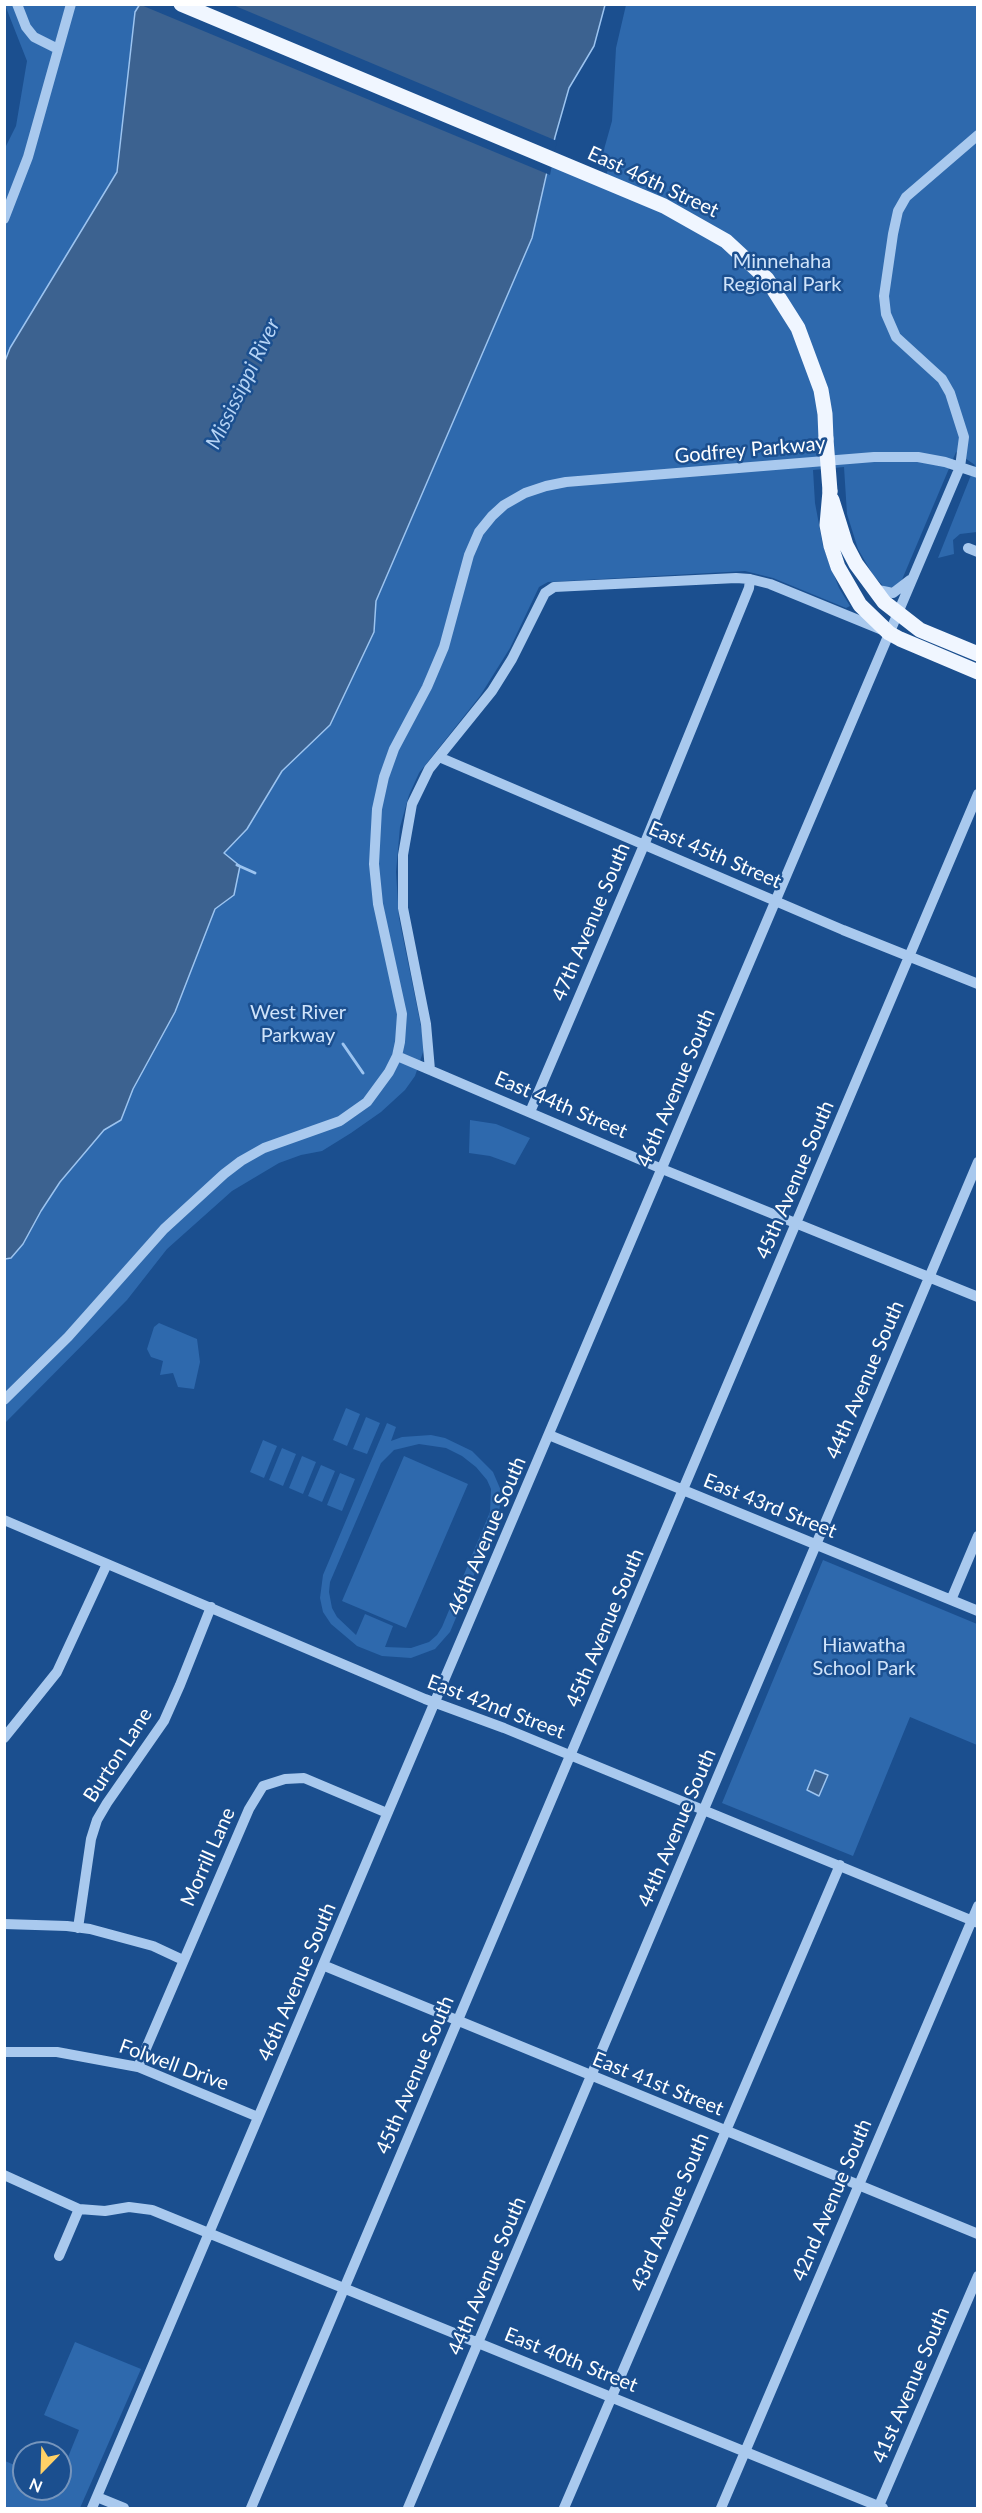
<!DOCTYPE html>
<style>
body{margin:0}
#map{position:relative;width:982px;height:2513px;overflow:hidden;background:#1b4f8f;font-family:Lato,sans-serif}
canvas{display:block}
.frame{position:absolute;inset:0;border:6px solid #fff;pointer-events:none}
.north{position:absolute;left:12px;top:2441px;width:60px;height:60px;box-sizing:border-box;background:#1b4f8f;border:2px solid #7695bc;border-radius:50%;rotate:203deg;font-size:16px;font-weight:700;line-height:24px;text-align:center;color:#fff}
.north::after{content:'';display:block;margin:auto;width:21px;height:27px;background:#ffd166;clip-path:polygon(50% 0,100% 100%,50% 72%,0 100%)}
</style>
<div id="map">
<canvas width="982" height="2513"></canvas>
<div class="frame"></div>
<div class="north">N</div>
</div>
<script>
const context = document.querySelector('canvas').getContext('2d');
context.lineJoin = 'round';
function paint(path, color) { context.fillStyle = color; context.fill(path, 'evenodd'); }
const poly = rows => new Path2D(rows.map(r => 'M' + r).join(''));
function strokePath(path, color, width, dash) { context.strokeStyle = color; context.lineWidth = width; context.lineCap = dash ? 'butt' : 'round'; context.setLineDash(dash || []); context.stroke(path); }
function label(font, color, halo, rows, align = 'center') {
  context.font = font + ' Lato,sans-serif'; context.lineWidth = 5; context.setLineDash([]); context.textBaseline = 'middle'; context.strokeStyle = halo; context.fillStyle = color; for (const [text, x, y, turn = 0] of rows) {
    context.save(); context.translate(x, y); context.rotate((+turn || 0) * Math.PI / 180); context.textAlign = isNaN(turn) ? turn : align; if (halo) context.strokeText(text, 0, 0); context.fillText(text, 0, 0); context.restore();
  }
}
paint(poly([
 [5,5,140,5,135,12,117,172,10,348,5,361,5,148,16,126,27,61],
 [626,5,977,5,977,532,960,534,953,540,954,554,938,558,975,465,956,452,901,582,896,587,884,587,873,575,858,549,847,514,844,467,813,470,815,503,823,546,839,588,850,606,846,608,773,578,745,571,548,582,539,587,510,648,480,696,419,773,409,795,400,827,396,872,399,918,425,1046,415,1076,405,1090,381,1112,351,1133,322,1151,301,1155,279,1163,232,1191,167,1249,127,1300,5,1423,5,1259,11,1258,60,1182,104,1130,121,1120,133,1089,175,1012,215,909,234,894,224,853,247,829,282,771,330,725,374,632,376,601,532,238,551,159,603,184,610,164,601,160,612,121,616,48],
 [470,1120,496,1124,530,1138,515,1165,490,1156,469,1153],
 [159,1323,197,1339,200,1362,194,1389,178,1387,173,1373,160,1375,163,1361,151,1357,147,1349,154,1327],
 [346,1408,360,1414,347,1446,333,1440],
 [366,1417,380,1423,367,1454,353,1449],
 [387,1423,396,1427,391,1441,402,1437,431,1435,445,1438,472,1451,493,1472,502,1493,498,1518,450,1632,435,1649,411,1658,382,1656,357,1646,331,1624,323,1612,320,1598,323,1575],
 [419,1444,446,1448,462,1456,476,1467,487,1480,491,1489,490,1512,442,1627,437,1635,429,1642,411,1648,385,1647,393,1626,365,1614,356,1635,337,1617,332,1608,329,1592,330,1582,381,1463,394,1450],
 [263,1440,277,1446,264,1478,250,1472],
 [282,1448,296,1454,283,1486,269,1480],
 [302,1456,316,1462,303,1494,289,1488],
 [404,1456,468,1484,406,1628,342,1601],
 [321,1465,335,1471,322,1502,308,1496],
 [340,1473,355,1479,342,1511,327,1505],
 [823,1560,977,1624,977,1745,910,1717,853,1856,722,1803],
 [75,2342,141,2369,80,2508,5,2508,5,2461,24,2469,24,2489,60,2489,60,2477,79,2430,44,2415]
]), '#2e69ad');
const water = poly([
 [140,4,605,5,594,46,569,88,555,137,532,238,376,601,374,632,330,725,282,771,247,829,224,853,240,866,234,895,215,909,175,1012,133,1089,121,1120,104,1130,60,1182,41,1211,23,1244,11,1258,5,1259,5,361,10,348,117,172,135,12,140,4],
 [815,1770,828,1775,819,1796,807,1790,815,1770]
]);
paint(water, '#3c6290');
strokePath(water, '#9cc4f0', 1.5);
paint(poly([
 [141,5,233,5,557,141,550,175]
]), '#1b4f8f');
strokePath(poly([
 [237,865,255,873],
 [343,1044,363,1073]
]), '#9cc4f0', 3);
strokePath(poly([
 [17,4,26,27,34,37,58,49],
 [4,219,28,157,71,4],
 [968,548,978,552],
 [873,589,893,593,910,580],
 [439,757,843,930,978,984],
 [397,1056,662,1169,978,1297],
 [430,1070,426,1024,403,908,403,855,412,804,429,769,492,691,512,659,545,593,554,587,736,578,750,579,770,584,885,631],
 [530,1112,644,845,749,588,750,579],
 [4,1400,68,1337,164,1229,224,1174,241,1161,264,1148,340,1121,367,1102,389,1072,397,1056,400,1042,402,1014,378,904,374,864,377,809,384,777,394,749,427,687,444,647,469,555,479,532,492,516,504,505,525,493,546,486,566,482,874,457,918,457,945,462,978,473],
 [549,1435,978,1611],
 [4,1520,425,1699,504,1728,978,1923],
 [951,1600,978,1536],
 [4,1738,57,1672,107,1564],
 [4,1924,67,1926,90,1929,153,1946,183,1960],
 [78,1928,91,1839,97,1820,107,1803,164,1721,180,1685,211,1607],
 [325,1966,978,2234],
 [4,2052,57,2052,138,2067,258,2117],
 [138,2067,249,1809,263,1786,285,1779,304,1778,387,1813],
 [4,2175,79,2209,105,2211,129,2207,152,2210,883,2508],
 [59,2256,79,2209],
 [97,2497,124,2508],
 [92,2508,960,467,964,437,950,393,942,379,896,337,886,314,884,296,893,234,898,211,906,197,978,135],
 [251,2508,978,794],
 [408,2508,978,1162],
 [564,2508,840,1865],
 [721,2508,978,1906],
 [878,2508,978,2276]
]), '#a9c9ee', 10);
strokePath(poly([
 [181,4,664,206,726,241,767,279,798,328,821,390,825,414,826,439],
 [830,491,827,525,831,546,838,567,860,605,889,633,900,639,978,672],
 [832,500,846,545,856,564,884,602,920,630,978,654]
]), '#f0f6ff', 15);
strokePath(poly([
 [826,439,830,491]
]), '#f0f6ff', 15);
label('20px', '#fff', '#1b4f8f', [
 ["East 46th Street",653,182,25],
 ["Godfrey Parkway",750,450,-5],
 ["East 45th Street",715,855,23],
 ["47th Avenue South",591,922,-67],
 ["46th Avenue South",676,1088,-67],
 ["East 44th Street",561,1105,23],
 ["45th Avenue South",795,1180,-67],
 ["44th Avenue South",865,1380,-67],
 ["East 43rd Street",770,1506,22],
 ["46th Avenue South",487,1536,-67],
 ["45th Avenue South",605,1628,-67],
 ["East 42nd Street",496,1707,21],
 ["Burton Lane",118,1755,-57],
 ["44th Avenue South",677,1828,-67],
 ["Morrill Lane",208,1857,-66],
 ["46th Avenue South",297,1982,-67],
 ["Folwell Drive",174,2065,20],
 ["45th Avenue South",415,2075,-67],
 ["East 41st Street",658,2084,22],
 ["42nd Avenue South",832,2200,-67],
 ["43rd Avenue South",670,2212,-67],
 ["44th Avenue South",487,2276,-67],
 ["East 40th Street",571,2360,22],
 ["41st Avenue South",911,2385,-67]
]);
label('20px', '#cfe3fa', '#1b4f8f', [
 ["Minnehaha",782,262],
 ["Regional Park",782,285],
 ["West River",298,1013],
 ["Parkway",298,1036],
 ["Hiawatha",864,1646],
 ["School Park",864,1669]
]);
label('italic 21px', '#b5d3f5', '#1b4f8f', [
 ["Mississippi River",243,384,-64]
]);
</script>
